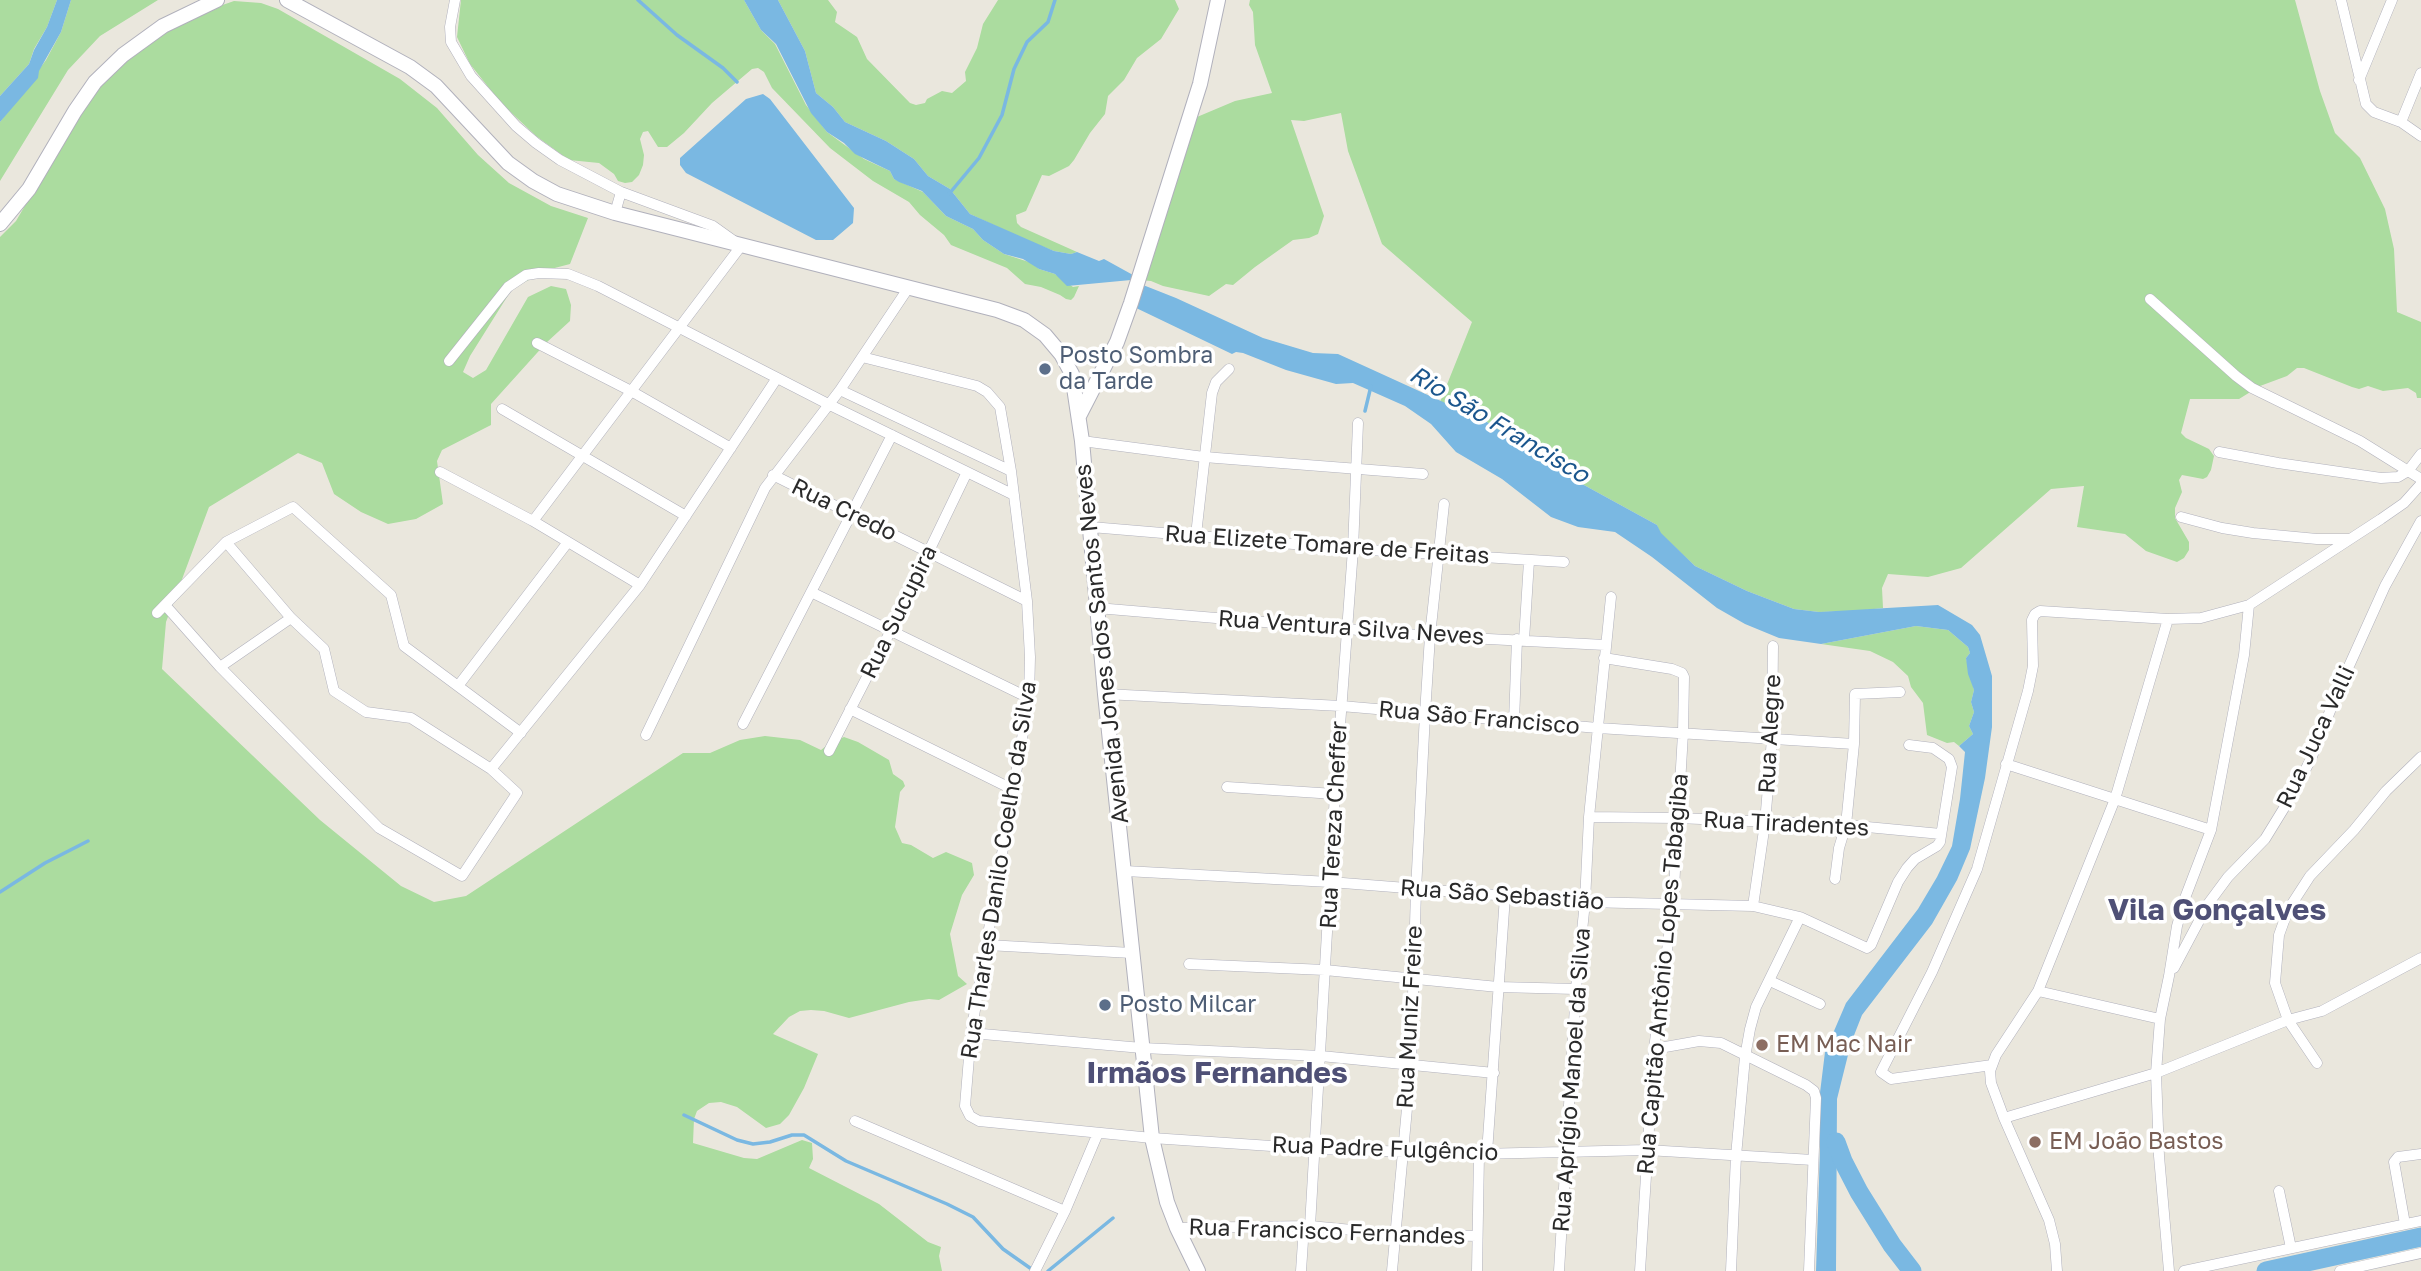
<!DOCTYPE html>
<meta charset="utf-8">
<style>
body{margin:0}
canvas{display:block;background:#eae7dd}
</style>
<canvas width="2421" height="1271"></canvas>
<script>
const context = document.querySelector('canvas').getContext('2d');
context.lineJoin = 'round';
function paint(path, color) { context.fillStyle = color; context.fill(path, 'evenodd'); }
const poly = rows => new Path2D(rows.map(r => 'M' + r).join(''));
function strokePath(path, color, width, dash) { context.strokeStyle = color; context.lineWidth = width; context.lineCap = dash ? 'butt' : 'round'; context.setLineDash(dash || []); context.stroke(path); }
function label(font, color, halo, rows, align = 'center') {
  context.font = font + ' "Golos Text",sans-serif'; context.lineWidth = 7; context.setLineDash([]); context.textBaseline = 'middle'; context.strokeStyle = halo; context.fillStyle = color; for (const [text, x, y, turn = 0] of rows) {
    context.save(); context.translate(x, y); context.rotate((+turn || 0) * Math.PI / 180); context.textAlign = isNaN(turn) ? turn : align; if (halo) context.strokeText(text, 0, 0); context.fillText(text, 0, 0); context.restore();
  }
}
paint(poly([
 [0,0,57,0,47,27,34,49,29,64,0,96],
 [71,0,158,0,100,36,68,70,0,181,0,122,46,60,61,32],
 [461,0,744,0,761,30,775,44,806,105,827,132,864,159,890,171,894,179,923,192,946,216,973,229,983,240,1004,254,1032,263,1039,269,1055,274,1073,287,1079,286,1074,297,1071,300,1066,299,1060,295,1041,287,1025,284,1007,268,951,245,944,235,920,215,909,202,873,181,830,148,772,88,764,72,758,68,752,69,712,103,684,133,667,147,658,147,648,131,643,132,640,139,644,155,643,165,639,175,632,182,625,183,618,181,614,174,599,163,569,160,536,136,501,103,470,64,457,37],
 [778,0,828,0,837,12,835,22,857,37,867,59,910,103,916,105,925,103,927,99,942,91,952,93,966,81,965,72,977,48,983,24,998,0,1175,0,1179,9,1161,39,1137,58,1124,80,1108,96,1105,114,1090,133,1074,160,1069,166,1049,176,1042,175,1026,211,1016,215,1017,223,1021,227,1077,252,1071,254,1054,251,1026,240,970,214,950,189,928,176,914,159,886,141,845,122,833,107,816,93,805,51],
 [1250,0,2295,0,2320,91,2335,133,2360,158,2385,209,2394,249,2397,312,2421,322,2421,398,2417,398,2416,393,2408,388,2383,391,2368,386,2359,389,2352,387,2304,368,2297,368,2287,376,2260,386,2239,399,2190,399,2181,433,2186,438,2209,449,2214,456,2211,470,2207,477,2203,479,2182,475,2179,480,2182,492,2175,508,2175,518,2189,542,2189,550,2184,558,2177,562,2146,551,2125,534,2077,527,2084,486,2051,489,1961,568,1928,577,1888,574,1882,588,1883,608,1856,611,1819,612,1794,609,1747,591,1695,566,1660,533,1657,525,1573,479,1487,422,1440,402,1472,322,1382,244,1348,151,1341,113,1304,121,1291,120,1324,216,1318,234,1309,238,1293,240,1255,267,1233,285,1226,284,1209,296,1163,286,1151,281,1139,280,1197,117,1235,101,1272,93,1255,45,1253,12,1249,5],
 [234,1,261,3,278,9,400,79,437,108,478,155,509,183,551,206,588,218,570,264,547,270,512,289,470,356,463,372,473,378,486,370,528,297,551,286,566,289,571,305,570,321,546,343,491,404,491,425,442,450,437,461,443,504,416,519,388,524,361,512,334,494,322,463,298,453,209,507,166,622,162,669,320,820,401,886,434,902,466,896,683,753,710,753,740,740,765,736,800,740,821,750,830,743,844,737,858,742,889,760,893,774,903,781,905,786,900,792,895,827,902,843,911,845,933,858,946,852,972,863,974,875,962,895,950,934,958,976,967,984,939,1000,929,999,909,1002,849,1018,824,1011,811,1010,800,1011,789,1017,773,1034,818,1054,804,1088,789,1115,780,1124,766,1128,737,1107,721,1102,709,1103,697,1111,694,1119,693,1143,744,1158,757,1159,802,1140,812,1143,813,1159,809,1168,879,1204,928,1242,941,1247,939,1256,942,1271,0,1271,0,237,16,221,88,98,142,43,214,8],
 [1916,626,1948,630,1968,647,1970,653,1966,658,1974,690,1971,702,1974,712,1969,726,1973,734,1959,746,1954,742,1947,743,1927,735,1923,703,1911,687,1908,676,1893,662,1870,651,1821,644]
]), '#abdc9f');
paint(poly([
 [57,0,71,0,61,32,39,71,38,78,0,122,0,96,29,64,34,50,47,27],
 [744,0,778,0,805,51,816,93,833,107,845,122,886,141,914,159,928,176,950,189,970,214,1054,251,1071,254,1077,252,1099,261,1104,259,1133,275,1131,280,1067,286,1055,274,1039,269,1023,259,1004,254,983,240,973,229,946,216,922,191,899,182,894,179,890,171,855,154,844,143,827,132,811,113,776,44,761,30],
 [763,94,770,99,854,208,853,223,833,240,816,240,686,173,680,165,680,158,746,99],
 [1138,283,1176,298,1263,338,1313,353,1338,354,1487,422,1573,479,1657,525,1661,533,1695,566,1747,591,1794,609,1819,612,1938,605,1972,625,1980,635,1992,676,1992,727,1985,778,1970,849,1957,880,1932,924,1862,1015,1851,1043,1837,1099,1836,1271,1816,1271,1820,1149,1818,1109,1825,1052,1846,1003,1918,909,1937,877,1952,846,1960,799,1965,752,1959,746,1973,734,1969,726,1974,712,1971,702,1974,690,1968,674,1966,658,1970,653,1968,647,1948,630,1916,626,1821,644,1779,638,1745,624,1717,608,1652,557,1615,532,1578,527,1551,517,1502,479,1456,452,1431,424,1405,406,1353,383,1336,384,1286,370,1243,353,1236,352,1232,354,1132,306]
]), '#7ab8e2');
strokePath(poly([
 [638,0,677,35,723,68,737,82],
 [949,194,979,158,1002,115,1014,69,1027,42,1048,22,1055,0],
 [1365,411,1371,386],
 [0,892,45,863,88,841],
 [684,1115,737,1140,753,1144,770,1142,792,1135,804,1135,846,1161,947,1204,973,1217,1003,1249,1030,1268],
 [1048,1271,1113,1218]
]), '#7ab8e2', 3.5);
strokePath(poly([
 [1836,1142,1843,1161,1859,1192,1892,1245,1912,1271],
 [2266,1271,2421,1237]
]), '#7ab8e2', 19);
const street = poly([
 [455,0,450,27,451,42,471,76,516,126,536,143,560,160,621,192,615,213],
 [2341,0,2366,104,2374,112,2401,122,2421,136],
 [2359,80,2392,0],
 [2401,122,2421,73],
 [2150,299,2236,376,2252,388,2360,441,2421,479],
 [537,343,631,391,731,448],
 [862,357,977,386,987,392,1000,407,1011,471,1027,601,1030,657,1029,698,971,1033,965,1106,970,1116,979,1121,1152,1138,1316,1149,1479,1154,1647,1150,1813,1160],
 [449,361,508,287,526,275,539,273,568,274,598,286,828,404,1014,495],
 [840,390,1011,471],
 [502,409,686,516],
 [1082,441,1204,457,1423,474],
 [2219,452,2278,463,2381,478,2398,477,2408,471,2421,454],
 [440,472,533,521,640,585],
 [773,475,1027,601],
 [2181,517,2222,528,2253,533,2317,539,2349,539],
 [533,521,741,246,713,226,621,192],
 [1091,527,1353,549,1564,562],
 [1196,535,1212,393,1216,382,1229,369],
 [811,592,1029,698],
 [165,605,220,667,379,828,462,876,517,793,491,769,411,718,366,712,334,691,324,649,291,618,226,542],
 [1097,608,1430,636,1605,645],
 [157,613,226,542,293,507,391,595,404,646,521,733],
 [1524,640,1529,561],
 [1604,658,1672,669,1682,673,1684,677,1683,733,1673,905,1654,1049,1640,1271],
 [220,667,291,618],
 [458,686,568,542],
 [1105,694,1341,706,1598,728,1854,744],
 [850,709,1014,790],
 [1514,722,1517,639],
 [743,724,892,435],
 [646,735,765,488,840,390,909,287],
 [829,751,890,632,967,472],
 [2006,764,2211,830],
 [491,769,640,585,777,378],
 [1227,787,1335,794],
 [1589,817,1677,818,1846,825,1941,834],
 [1125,871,1330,882,1585,902,1753,906,1800,917,1867,948,1871,945,1898,882,1907,868,1915,859,1937,846,1940,842,1952,767,1949,759,1933,748,1909,745],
 [1835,879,1839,848,1846,825,1854,744,1855,694,1900,692],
 [1753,906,1765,823,1772,739,1773,646],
 [987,945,1132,953],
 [1189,964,1325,970,1498,987,1576,989],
 [2174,968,2208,904,2228,877,2265,839,2292,795,2311,759,2340,686,2385,586,2421,521],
 [1770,981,1820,1004],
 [2038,991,2160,1019],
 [971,1033,1142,1048,1321,1056,1494,1073],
 [1654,1049,1699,1041,1721,1043,1806,1085,1814,1091,1816,1098,1809,1271],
 [2317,1063,2288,1020,2275,983,2279,935,2288,910,2310,876,2354,830,2386,791,2421,757],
 [1992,1065,1891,1079,1881,1072,1932,972,1977,869,2028,691,2033,666,2032,620,2035,614,2040,611,2168,619,2201,618,2249,605,2381,519,2404,503,2421,484],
 [2004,1118,2156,1073,2288,1020,2322,1011,2421,958],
 [855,1121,1065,1211],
 [1487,1153,1505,896],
 [2279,1191,2291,1248],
 [2405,1224,2394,1162,2398,1157,2421,1154],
 [1310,1226,1335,794,1353,549,1358,423],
 [1177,1228,1310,1226,1394,1234,1477,1236],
 [1035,1271,1065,1211,1098,1133],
 [1301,1271,1304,1226],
 [1392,1271,1411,1065,1416,890,1425,714,1430,636,1444,504],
 [1477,1271,1479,1154],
 [1559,1271,1576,989,1585,902,1589,817,1611,597],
 [1731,1271,1736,1156,1745,1057,1750,1029,1756,1007,1800,917],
 [2057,1271,2055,1244,2049,1220,2004,1118,1991,1083,1990,1071,1996,1055,2038,991,2115,799,2168,619],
 [2169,1271,2159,1156,2156,1073,2160,1019,2169,976,2177,926,2185,898,2211,830,2244,655,2249,605],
 [2184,1271,2421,1221],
 [2340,1271,2421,1253]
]);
const secondary = poly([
 [287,0,410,67,436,86,508,163,533,181,557,194,615,213,997,310,1024,320,1045,335,1061,354,1072,374,1082,441,1105,694,1152,1138,1167,1202,1177,1228,1198,1271],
 [0,224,29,189,75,111,95,82,123,55,163,26,217,0],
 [1079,416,1117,342,1131,303,1200,84,1218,0]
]);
strokePath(street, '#b1b1bc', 11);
strokePath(secondary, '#b1b1bc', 16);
strokePath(street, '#fff', 10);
strokePath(secondary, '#fff', 14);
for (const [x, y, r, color] of [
 [1045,369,7,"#5c6f8a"],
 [1105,1005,7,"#5c6f8a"],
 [1762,1045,7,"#8d6e63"],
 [2035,1142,7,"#8d6e63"]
]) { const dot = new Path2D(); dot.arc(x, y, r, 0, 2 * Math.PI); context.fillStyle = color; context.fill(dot); strokePath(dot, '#fff', 2.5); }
label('23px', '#4e5e75', '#fff', [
 ["Posto Sombra",1059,356],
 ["da Tarde",1059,382],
 ["Posto Milcar",1119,1005]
], 'left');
label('23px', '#2a2a2a', '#fff', [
 ["Rua Credo",844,510,26],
 ["Rua Elizete Tomare de Freitas",1327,545,4],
 ["Rua Sucupira",899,612,-64],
 ["Rua Ventura Silva Neves",1351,628,4],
 ["Avenida Jones dos Santos Neves",1102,644,-96],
 ["Rua São Francisco",1479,718,5],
 ["Rua Alegre",1770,734,-87],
 ["Rua Juca Valli",2316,737,-65],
 ["Rua Tiradentes",1786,824,3],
 ["Rua Tereza Cheffer",1334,825,-87],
 ["Rua Tharles Danilo Coelho da Silva",999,870,-81],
 ["Rua São Sebastião",1502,895,4],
 ["Rua Capitão Antônio Lopes Tabagiba",1663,974,-85],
 ["Rua Muniz Freire",1410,1017,-87],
 ["Rua Aprígio Manoel da Silva",1572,1080,-86],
 ["Rua Padre Fulgêncio",1385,1149,2],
 ["Rua Francisco Fernandes",1327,1232,2]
]);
label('23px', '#785e54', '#fff', [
 ["EM Mac Nair",1776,1045],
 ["EM João Bastos",2049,1142]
], 'left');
label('italic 24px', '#1b568d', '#fff', [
 ["Rio São Francisco",1499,425,31]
]);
label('bold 30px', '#4f5076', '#fff', [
 ["Vila Gonçalves",2217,910],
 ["Irmãos Fernandes",1217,1073]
]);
</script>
